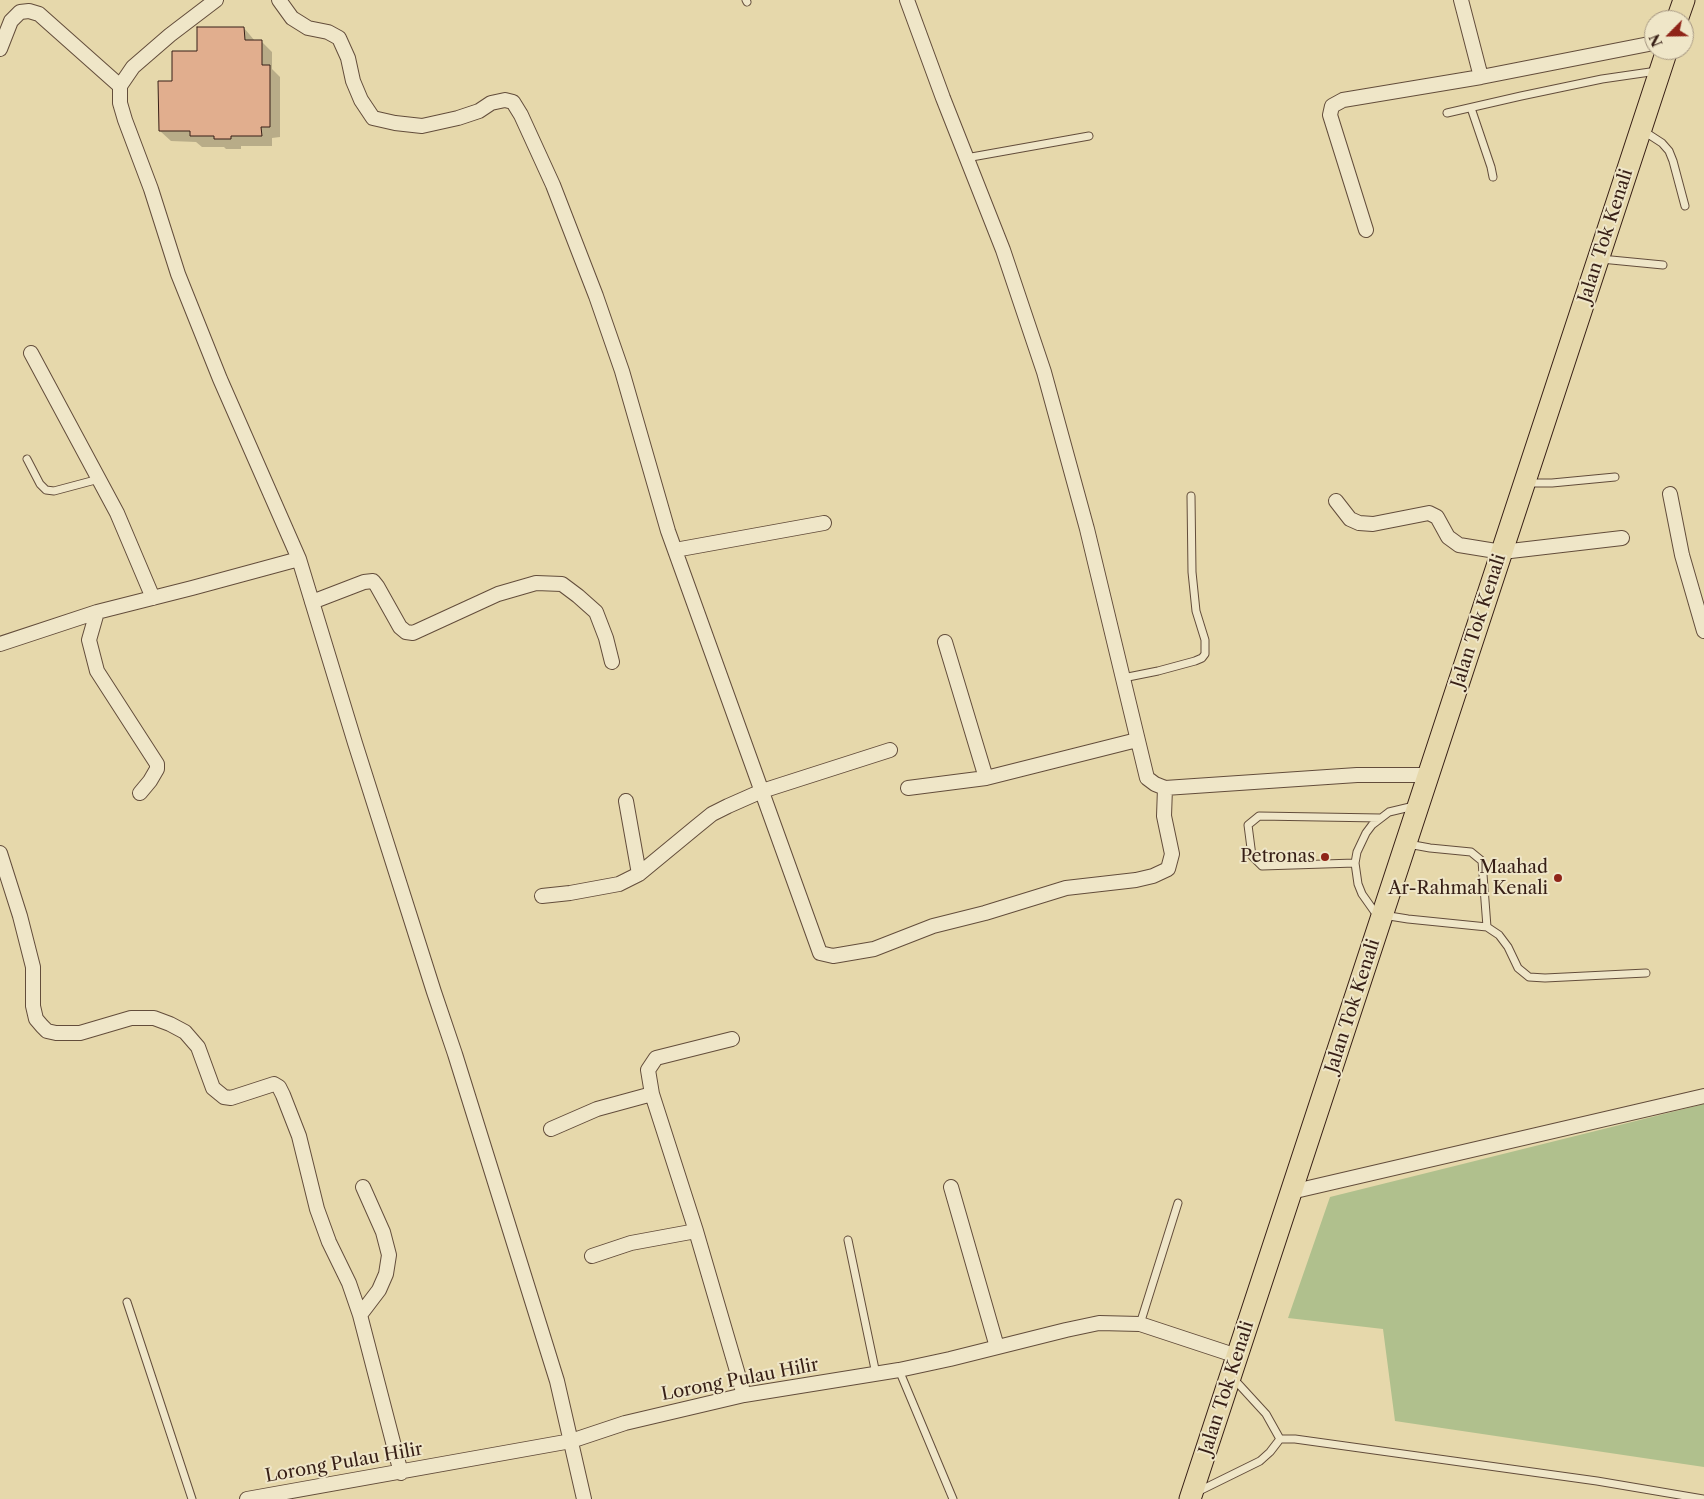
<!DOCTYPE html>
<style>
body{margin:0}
#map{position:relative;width:1704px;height:1499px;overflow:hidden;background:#e6d8ab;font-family:"Libre Caslon Text",serif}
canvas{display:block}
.north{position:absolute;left:1644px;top:10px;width:50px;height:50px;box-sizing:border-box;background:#efe6c8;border:1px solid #a59681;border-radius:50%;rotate:247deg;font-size:14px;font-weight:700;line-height:20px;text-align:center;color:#371f16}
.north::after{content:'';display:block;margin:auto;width:18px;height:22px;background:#8f2418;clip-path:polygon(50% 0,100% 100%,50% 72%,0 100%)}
</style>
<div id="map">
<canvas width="1704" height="1499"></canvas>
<div class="north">N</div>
</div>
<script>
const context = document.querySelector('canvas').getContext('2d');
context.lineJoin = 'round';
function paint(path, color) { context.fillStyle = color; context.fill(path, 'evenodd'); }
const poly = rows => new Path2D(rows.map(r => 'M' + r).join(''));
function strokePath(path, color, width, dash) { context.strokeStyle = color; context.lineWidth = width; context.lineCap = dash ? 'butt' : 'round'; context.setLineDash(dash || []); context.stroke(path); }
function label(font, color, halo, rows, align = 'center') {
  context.font = font + ' "Libre Caslon Text",serif'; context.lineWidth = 4; context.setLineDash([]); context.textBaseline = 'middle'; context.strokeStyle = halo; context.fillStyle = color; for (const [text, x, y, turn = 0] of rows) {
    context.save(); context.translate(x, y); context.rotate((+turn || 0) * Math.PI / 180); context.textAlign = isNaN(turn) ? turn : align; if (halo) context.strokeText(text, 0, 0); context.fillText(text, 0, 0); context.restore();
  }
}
paint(poly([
 [1704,1104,1704,1467,1395,1421,1383,1329,1288,1318,1330,1197]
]), '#b0c08d');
paint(poly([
 [244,28,255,41,261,41,272,52,272,69,280,77,280,137,272,138,272,146,241,146,241,149,226,149,224,147,202,147,196,142,171,141,160,131,174,83]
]), '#0003');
const building = poly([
 [197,27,244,27,245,40,262,40,262,65,270,65,270,127,261,127,262,136,231,136,231,139,214,139,214,136,190,136,190,131,159,131,158,81,172,81,172,51,197,51,197,27]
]);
paint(building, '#e1ae8e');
strokePath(building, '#371f16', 1);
const service = poly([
 [746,0,747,2],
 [1471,108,1491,167,1493,177],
 [1447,113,1521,96,1602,79,1657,71],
 [1642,130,1662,143,1669,151,1673,161,1685,206],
 [966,158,1089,136],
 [1601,259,1663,265],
 [27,459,40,484,46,490,54,491,99,479],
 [1526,483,1552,483,1615,477],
 [1123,678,1158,671,1195,661,1202,658,1205,654,1205,640,1196,611,1192,572,1191,496],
 [1408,844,1430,848,1471,852,1482,861,1487,927,1408,919,1383,915,1374,911,1362,894,1358,884,1355,863,1357,852,1366,833,1372,825,1389,812,1410,807,1415,809],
 [1355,863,1262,866,1252,856,1248,825,1259,816,1380,818],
 [1487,927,1499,935,1508,947,1518,968,1529,977,1545,978,1646,973],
 [848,1240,876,1374],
 [127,1302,192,1499],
 [1140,1324,1178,1203],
 [899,1370,953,1499],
 [1233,1378,1266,1414,1280,1439],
 [1280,1439,1295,1439,1597,1481,1703,1499],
 [1197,1492,1260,1461,1270,1452,1280,1439]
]);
const minor = poly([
 [216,0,170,35,133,67,120,86,120,103,125,120,151,189,178,274,220,379,299,559,355,743,434,992,455,1054,557,1381,584,1499],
 [279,0,292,18,308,28,328,32,339,38,348,58,353,81,361,100,373,118,395,123,422,126,458,118,479,111,491,103,505,100,513,102,521,115,553,185,596,296,622,371,668,531,820,953,833,956,874,949,933,926,985,913,1066,888,1136,880,1153,876,1168,869,1172,854,1164,816,1165,788],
 [907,0,943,98,1003,250,1044,372,1087,529,1147,778,1155,784,1165,788,1357,775,1429,775],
 [1461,0,1481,77],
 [0,49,11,21,20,12,29,11,39,14,120,86],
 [1366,230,1330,115,1332,106,1343,100,1481,77,1654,43],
 [31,353,117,513,153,598],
 [1670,494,1682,555,1704,631],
 [1336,501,1350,519,1359,523,1373,524,1429,513,1437,517,1448,537,1459,545,1502,552,1622,538],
 [675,550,824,523],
 [312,602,364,582,373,581,377,586,400,627,406,632,413,633,498,594,536,583,562,584,578,596,596,612,606,638,612,662],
 [97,612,89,640,97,671,157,764,157,769,150,781,140,793],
 [945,642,986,778],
 [0,644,97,612,192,588,299,559],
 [908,788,986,778,1137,740],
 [626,801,639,874],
 [0,853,20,916,33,967,33,1006,36,1019,42,1026,47,1031,56,1033,80,1033,131,1018,154,1018,170,1024,185,1032,198,1047,213,1088,224,1097,231,1098,274,1084,279,1087,283,1095,299,1136,317,1209,329,1242,349,1283,360,1315],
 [542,896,570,893,619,884,639,874,696,827,712,814,728,806,762,791,890,750],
 [652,1094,648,1070,656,1058,732,1039],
 [551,1129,597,1109,652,1094,696,1231,744,1395],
 [363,1187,383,1232,389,1255,386,1274,379,1290,360,1315,401,1473],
 [951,1187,997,1347],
 [1291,1192,1704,1096],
 [592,1256,631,1243,696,1231],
 [247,1499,571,1441,625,1423,744,1395,899,1370,950,1359,1066,1330,1099,1323,1140,1324,1237,1356]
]);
const primary = poly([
 [1677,20,1684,0],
 [1190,1499,1667,50]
]);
strokePath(service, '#634d3b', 9);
strokePath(minor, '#634d3b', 16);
strokePath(primary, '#371f16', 23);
strokePath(service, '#efe6c8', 7);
strokePath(minor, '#efe6c8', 14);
strokePath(primary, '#e6d8ab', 21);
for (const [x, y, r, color] of [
 [1325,857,5,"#8f2418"],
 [1558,878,5,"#8f2418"]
]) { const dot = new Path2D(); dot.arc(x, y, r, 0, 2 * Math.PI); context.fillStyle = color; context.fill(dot); strokePath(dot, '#efe6c8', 2); }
label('18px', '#371f16', '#efe6c8', [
 ["Jalan Tok Kenali",1606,236,-72],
 ["Jalan Tok Kenali",1479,621,-72],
 ["Jalan Tok Kenali",1353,1006,-72],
 ["Lorong Pulau Hilir",740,1380,-11],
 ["Jalan Tok Kenali",1227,1388,-72],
 ["Lorong Pulau Hilir",344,1463,-10]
]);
label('18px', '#371f16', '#efe6c8', [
 ["Petronas",1315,857],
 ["Maahad",1548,868],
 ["Ar-Rahmah Kenali",1548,889]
], 'right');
</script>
